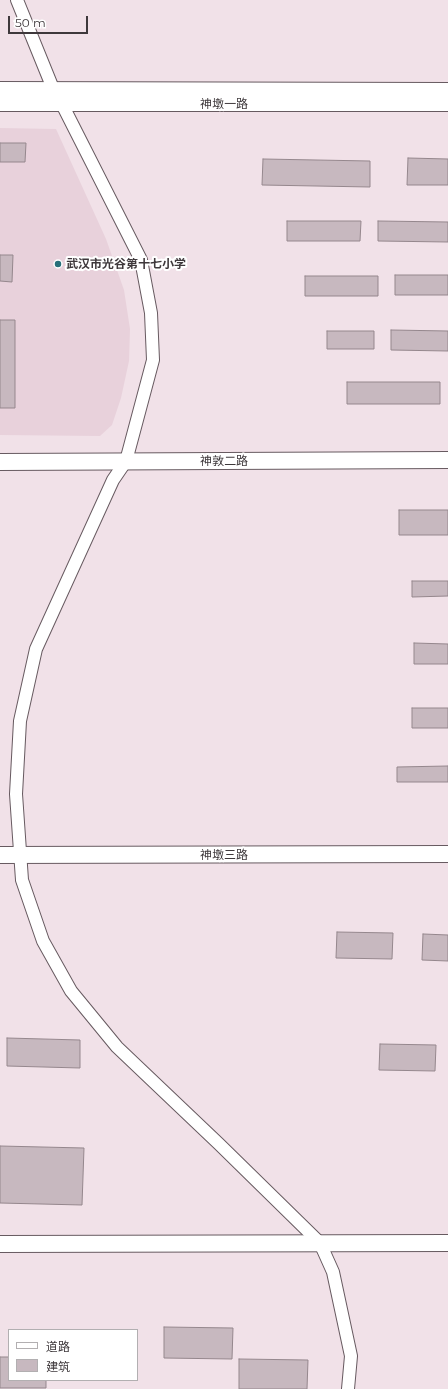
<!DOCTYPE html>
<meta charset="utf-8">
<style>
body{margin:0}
#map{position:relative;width:448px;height:1389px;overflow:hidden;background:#f1e1e8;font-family:Montserrat,"Noto Sans SC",sans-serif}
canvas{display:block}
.legend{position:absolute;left:8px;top:1329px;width:130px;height:52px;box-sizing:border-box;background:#fff;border:1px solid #b2afb1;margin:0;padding:5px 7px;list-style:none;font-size:12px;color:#3e383b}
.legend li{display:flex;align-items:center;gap:8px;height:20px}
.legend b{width:20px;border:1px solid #b2afb1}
.scale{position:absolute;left:8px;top:16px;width:80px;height:18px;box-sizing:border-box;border:2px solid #3e383b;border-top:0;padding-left:5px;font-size:12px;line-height:14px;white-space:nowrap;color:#3e383b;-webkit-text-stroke:3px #fff;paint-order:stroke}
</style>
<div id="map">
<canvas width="448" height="1389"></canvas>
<ul class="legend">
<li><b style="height:5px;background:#fff"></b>道路</li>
<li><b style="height:11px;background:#c7b8bf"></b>建筑</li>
</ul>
<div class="scale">50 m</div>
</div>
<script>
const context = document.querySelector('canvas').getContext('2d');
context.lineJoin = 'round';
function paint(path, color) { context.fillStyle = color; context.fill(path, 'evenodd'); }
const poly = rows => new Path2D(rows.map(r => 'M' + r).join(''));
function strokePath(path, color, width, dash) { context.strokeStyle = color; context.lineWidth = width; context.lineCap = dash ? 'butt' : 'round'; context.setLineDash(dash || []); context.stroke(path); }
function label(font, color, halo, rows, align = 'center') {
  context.font = font + ' Montserrat,"Noto Sans SC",sans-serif'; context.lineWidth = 4; context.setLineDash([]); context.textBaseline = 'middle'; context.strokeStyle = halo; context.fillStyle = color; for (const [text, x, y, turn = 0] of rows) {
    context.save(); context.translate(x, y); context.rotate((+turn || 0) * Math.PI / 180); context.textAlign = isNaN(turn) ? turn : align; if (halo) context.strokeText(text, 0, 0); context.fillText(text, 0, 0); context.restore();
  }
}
paint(poly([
 [0,128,56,129,106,239,124,290,130,329,129,361,121,398,112,425,100,436,0,435]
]), '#e8d1db');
const building = poly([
 [0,143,26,143,25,162,0,162,0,143],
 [408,158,448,159,448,185,407,185,408,158],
 [263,159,370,161,370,187,262,185,263,159],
 [287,221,361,221,360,241,287,241,287,221],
 [378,221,448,222,448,242,378,241,378,221],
 [0,255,13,255,12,282,0,281,0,255],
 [395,275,448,275,448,295,395,295,395,275],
 [305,276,378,276,378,296,305,296,305,276],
 [0,320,15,320,15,408,0,408,0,320],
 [391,330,448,331,448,351,391,350,391,330],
 [327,331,374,331,374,349,327,349,327,331],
 [347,382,440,382,440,404,347,404,347,382],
 [399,510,448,510,448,535,399,535,399,510],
 [412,581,448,581,448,596,412,597,412,581],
 [414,643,448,644,448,664,414,664,414,643],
 [412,708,448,708,448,728,412,728,412,708],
 [448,766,448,782,397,782,397,767,448,766],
 [337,932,393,933,392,959,336,958,337,932],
 [423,934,448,935,448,961,422,960,423,934],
 [7,1038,80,1040,80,1068,7,1066,7,1038],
 [380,1044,436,1045,435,1071,379,1070,380,1044],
 [0,1146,84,1148,82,1205,0,1203,0,1146],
 [164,1327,233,1328,232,1359,164,1358,164,1327],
 [0,1357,9,1357,9,1380,46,1380,46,1388,0,1388,0,1357],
 [239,1359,308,1360,307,1389,239,1389,239,1359]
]);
paint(building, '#c7b8bf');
strokePath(building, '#95878d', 1);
const street = poly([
 [17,0,54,91,62,104,141,260,151,313,153,360,126,461,113,480,36,649,20,721,16,794,22,880,43,941,71,991,117,1047,219,1144,320,1243,333,1272,351,1356,348,1389]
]);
const secondary = poly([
 [0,90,448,91],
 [0,103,448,103],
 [0,462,448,460],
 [0,855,448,854],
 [0,1244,448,1243]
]);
strokePath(street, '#675a60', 14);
strokePath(secondary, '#675a60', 18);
strokePath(street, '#fff', 12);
strokePath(secondary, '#fff', 16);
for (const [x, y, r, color] of [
 [58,264,4,"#276f7a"]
]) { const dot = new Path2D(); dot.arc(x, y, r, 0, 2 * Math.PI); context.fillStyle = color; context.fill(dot); strokePath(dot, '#fff', 1.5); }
label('12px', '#3e383b', '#fff', [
 ["神墩一路",224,104],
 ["神敦二路",224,461],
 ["神墩三路",224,855]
]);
label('bold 12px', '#3e383b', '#fff', [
 ["武汉市光谷第十七小学",66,264]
], 'left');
</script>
